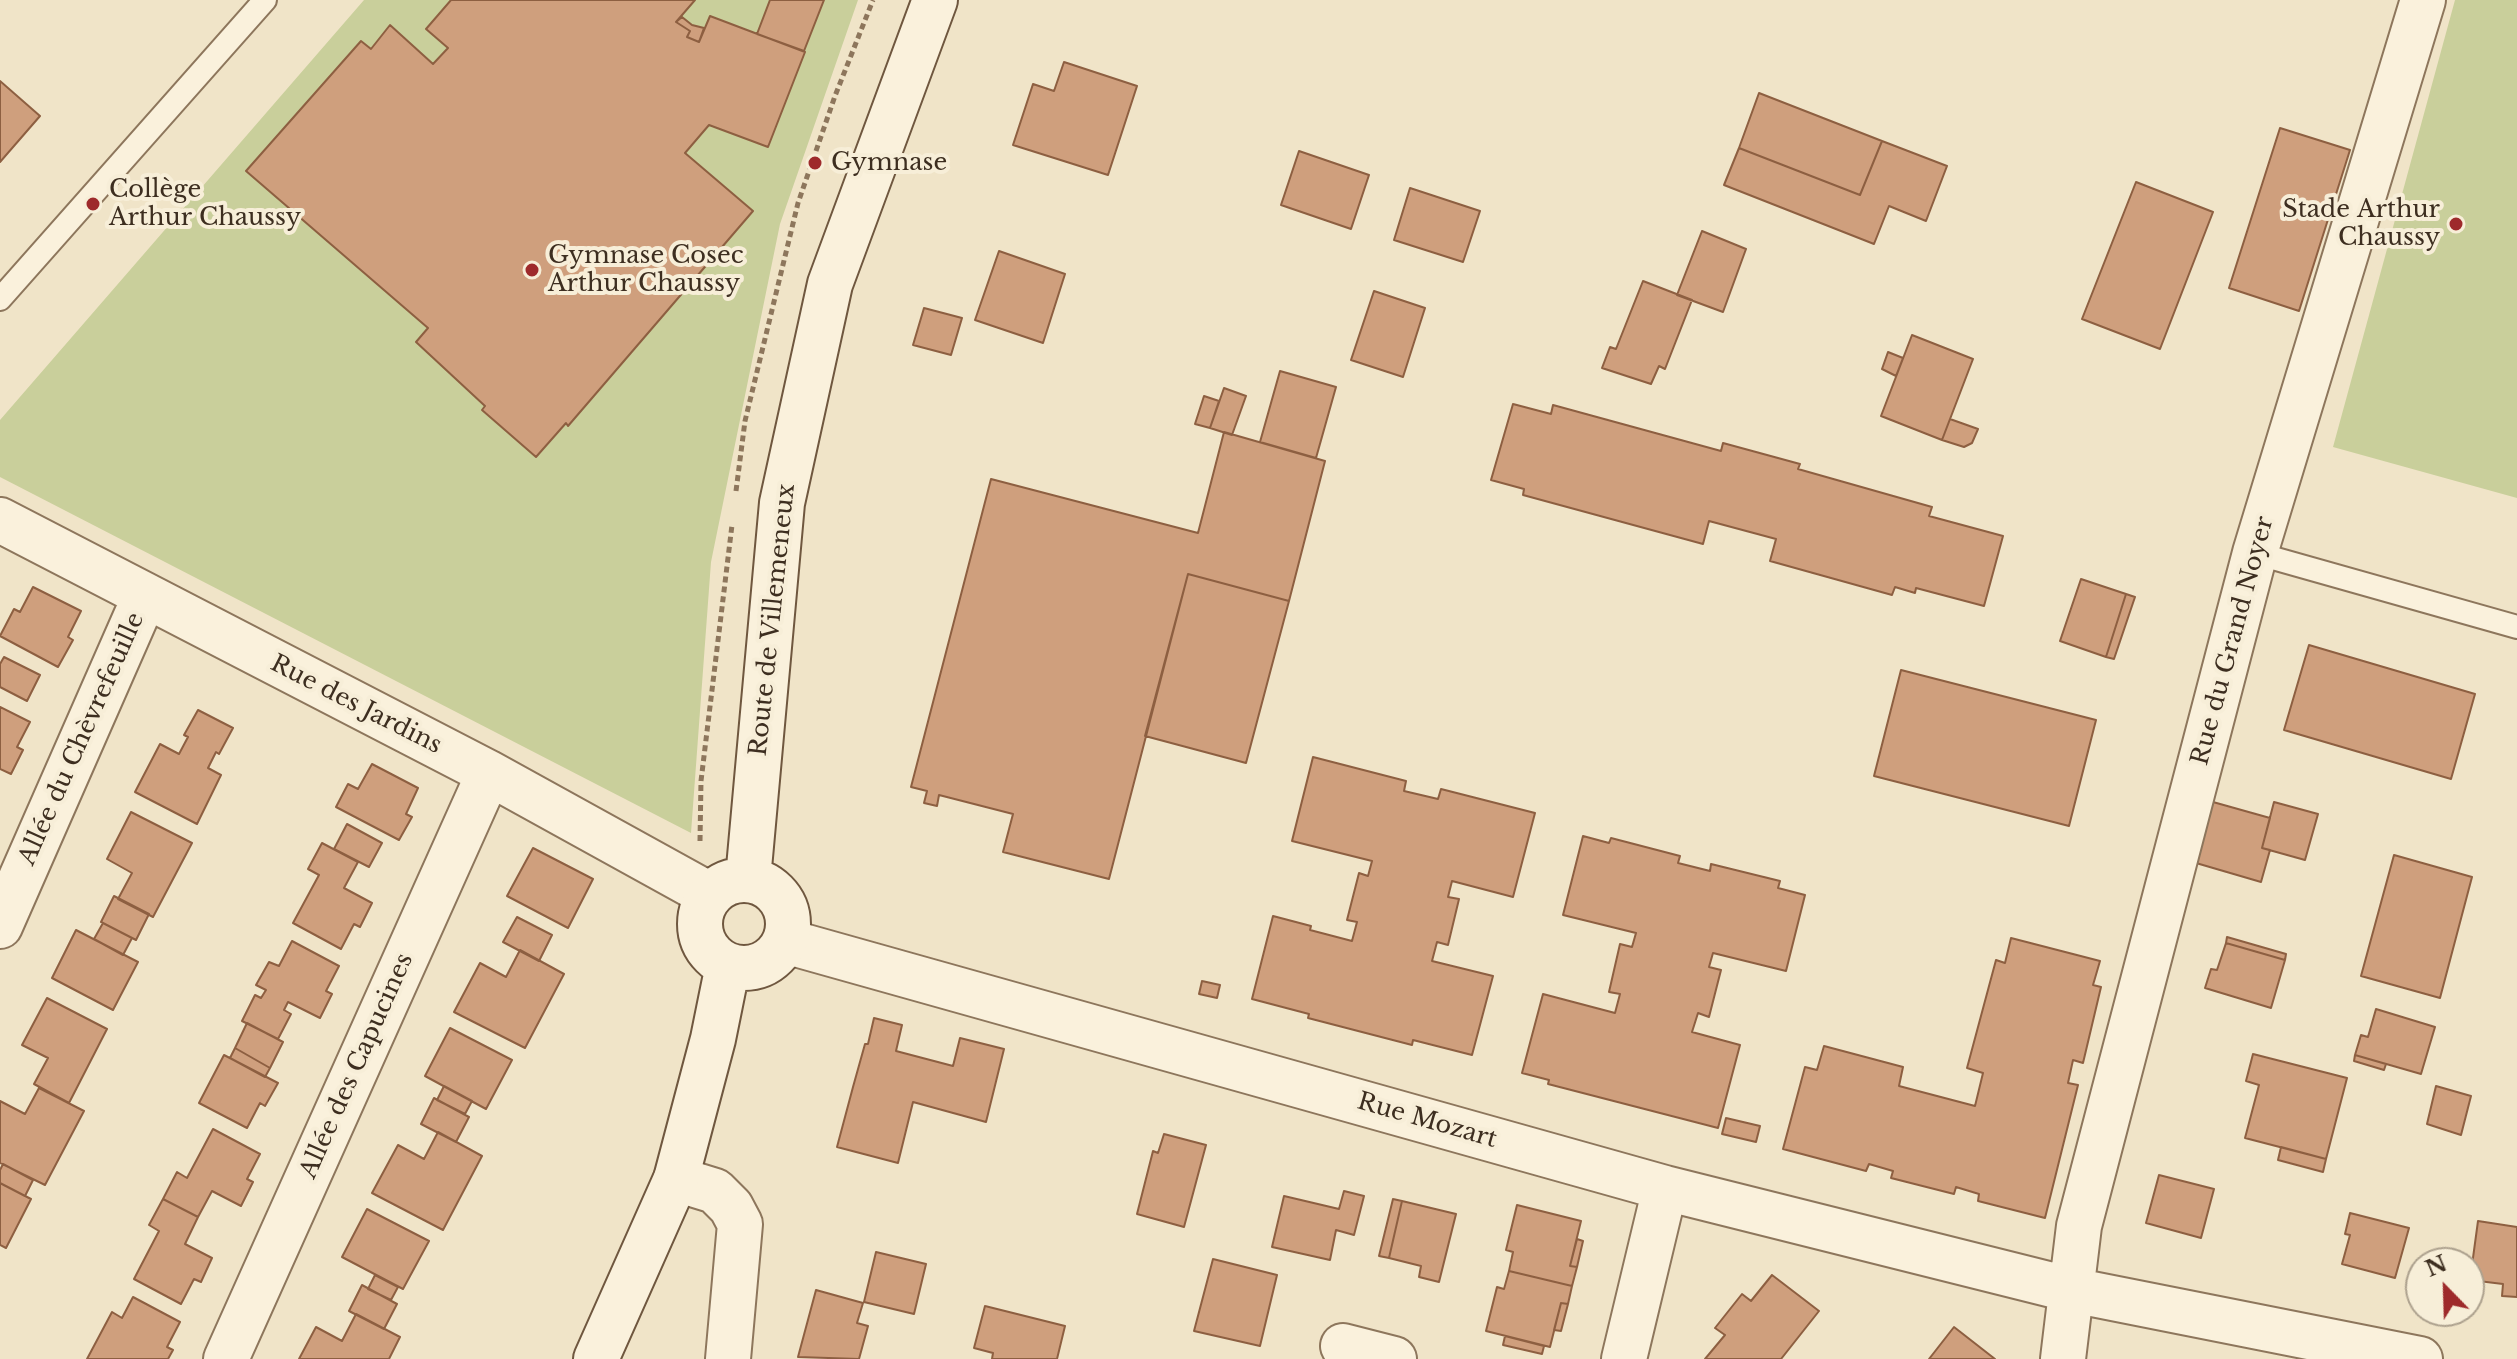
<!DOCTYPE html>
<meta charset="utf-8">
<style>
body{margin:0}
#map{position:relative;width:2517px;height:1359px;overflow:hidden;background:#f0e4c8;font-family:"Libre Baskerville",serif}
canvas{display:block}
.north{position:absolute;left:2405px;top:1247px;width:80px;height:80px;box-sizing:border-box;background:#f7eed8;border:2px solid #ada18e;border-radius:50%;rotate:337deg;font-size:22px;font-weight:700;line-height:32px;text-align:center;color:#3d2e20}
.north::after{content:'';display:block;margin:auto;width:28px;height:36px;background:#9e2a2b;clip-path:polygon(50% 0,100% 100%,50% 72%,0 100%)}
</style>
<div id="map">
<canvas width="2517" height="1359"></canvas>
<div class="north">N</div>
</div>
<script>
const context = document.querySelector('canvas').getContext('2d');
context.lineJoin = 'round';
function paint(path, color) { context.fillStyle = color; context.fill(path, 'evenodd'); }
const poly = rows => new Path2D(rows.map(r => 'M' + r).join(''));
function strokePath(path, color, width, dash) { context.strokeStyle = color; context.lineWidth = width; context.lineCap = dash ? 'butt' : 'round'; context.setLineDash(dash || []); context.stroke(path); }
function label(font, color, halo, rows, align = 'center') {
  context.font = font + ' "Libre Baskerville",serif'; context.lineWidth = 8; context.setLineDash([]); context.textBaseline = 'middle'; context.strokeStyle = halo; context.fillStyle = color; for (const [text, x, y, turn = 0] of rows) {
    context.save(); context.translate(x, y); context.rotate((+turn || 0) * Math.PI / 180); context.textAlign = isNaN(turn) ? turn : align; if (halo) context.strokeText(text, 0, 0); context.fillText(text, 0, 0); context.restore();
  }
}
paint(poly([
 [364,0,858,0,780,224,711,562,691,833,0,477,0,420],
 [2455,0,2517,0,2517,498,2333,447]
]), '#c9cf9b');
const building = poly([
 [451,0,695,0,676,22,690,31,687,37,699,42,710,16,805,52,768,147,709,125,685,153,753,211,568,426,566,423,536,457,482,410,485,406,416,342,428,328,246,171,361,41,371,49,390,25,433,64,448,48,426,29,451,0],
 [770,0,824,0,804,51,757,34,770,0],
 [682,17,692,25,704,28,699,42,687,37,690,31,676,22,682,17],
 [1064,62,1137,86,1108,175,1013,145,1033,84,1054,91,1064,62],
 [0,81,40,116,0,162,0,81],
 [1759,93,1882,141,1860,195,1739,148,1759,93],
 [2280,128,2350,150,2299,311,2229,288,2280,128],
 [1882,141,1947,166,1926,221,1889,206,1874,244,1724,185,1739,148,1860,195,1882,141],
 [1299,151,1369,175,1351,229,1281,205,1299,151],
 [2136,182,2213,212,2160,349,2082,319,2136,182],
 [1410,188,1480,211,1463,262,1394,240,1410,188],
 [1702,231,1746,249,1723,312,1677,295,1702,231],
 [999,251,1065,274,1043,343,975,320,999,251],
 [1643,281,1692,300,1665,369,1659,366,1651,384,1602,368,1610,347,1616,349,1643,281],
 [1374,291,1425,308,1403,377,1351,360,1374,291],
 [924,308,962,318,951,355,913,345,924,308],
 [1912,335,1973,359,1942,440,1881,416,1912,335],
 [1888,352,1903,358,1896,376,1882,369,1888,352],
 [1280,371,1336,387,1316,458,1260,442,1280,371],
 [1224,388,1246,396,1232,435,1210,428,1224,388],
 [1204,396,1219,401,1210,428,1195,424,1204,396],
 [1513,404,1551,414,1553,405,1721,451,1723,443,1800,464,1798,469,1932,507,1929,516,2003,536,1984,606,1916,588,1915,593,1895,587,1892,595,1770,561,1776,539,1709,521,1703,544,1523,495,1524,489,1491,480,1513,404],
 [1950,419,1978,429,1972,443,1964,447,1942,440,1950,419],
 [1224,432,1325,461,1289,601,1188,574,1109,879,1003,852,1013,814,939,795,937,806,924,803,927,791,911,787,991,479,1198,533,1224,432],
 [1188,574,1289,601,1246,763,1145,736,1188,574],
 [2081,579,2126,594,2106,657,2060,641,2081,579],
 [33,587,81,611,68,637,73,640,58,667,0,636,14,609,20,612,33,587],
 [2126,594,2135,597,2114,659,2106,657,2126,594],
 [2309,645,2475,694,2451,779,2284,730,2309,645],
 [4,657,40,675,27,701,0,687,0,664,4,657],
 [1901,670,2096,720,2069,826,1874,776,1901,670],
 [0,707,30,722,17,747,23,750,11,774,0,769,0,707],
 [198,710,233,728,219,754,216,752,208,768,221,775,197,824,135,792,160,744,179,754,188,737,184,735,198,710],
 [1313,757,1406,781,1404,791,1438,799,1441,789,1535,813,1513,897,1452,881,1448,897,1459,899,1448,945,1437,942,1432,961,1493,976,1472,1055,1413,1040,1412,1045,1308,1018,1309,1014,1252,999,1273,916,1311,926,1310,930,1352,941,1357,922,1347,920,1359,873,1368,876,1372,861,1292,841,1313,757],
 [372,764,418,788,406,814,412,817,399,840,336,807,348,784,358,789,372,764],
 [2213,802,2270,818,2262,848,2270,850,2261,882,2196,863,2213,802],
 [2274,802,2318,814,2305,860,2262,848,2274,802],
 [131,812,192,843,153,917,118,899,132,873,107,859,131,812],
 [347,824,382,843,369,867,334,849,347,824],
 [1583,836,1609,843,1611,838,1680,856,1678,863,1710,871,1711,864,1780,881,1778,888,1805,895,1786,971,1713,953,1709,967,1721,970,1709,1017,1698,1013,1692,1032,1740,1045,1718,1128,1548,1084,1549,1080,1522,1073,1543,994,1615,1013,1620,994,1609,992,1620,944,1632,947,1636,933,1563,915,1583,836],
 [322,843,358,862,344,888,372,903,360,927,354,924,341,949,293,923,319,875,308,869,322,843],
 [533,848,593,879,568,928,507,896,533,848],
 [2394,855,2472,877,2440,998,2361,976,2394,855],
 [114,896,149,914,136,940,101,922,114,896],
 [517,917,552,935,539,961,503,942,517,917],
 [103,923,132,938,123,955,94,939,103,923],
 [76,930,138,962,113,1010,52,978,76,930],
 [2227,937,2286,954,2285,960,2226,943,2227,937],
 [2011,938,2100,961,2093,985,2101,987,2083,1063,2073,1060,2068,1083,2078,1085,2045,1218,1978,1201,1979,1194,1956,1187,1954,1194,1891,1178,1893,1171,1869,1164,1866,1171,1783,1149,1805,1067,1817,1070,1824,1046,1903,1067,1899,1086,1975,1106,1983,1073,1967,1068,1996,960,2005,963,2011,938],
 [292,941,339,966,326,991,332,994,320,1018,288,1002,284,1010,291,1014,278,1039,242,1021,255,995,261,998,266,990,256,985,269,962,279,966,292,941],
 [2226,943,2285,960,2271,1008,2205,988,2211,969,2217,970,2226,943],
 [520,950,564,974,525,1048,454,1012,480,963,506,977,520,950],
 [1202,981,1220,985,1217,998,1199,994,1202,981],
 [47,998,107,1029,69,1103,34,1084,48,1058,22,1045,47,998],
 [2376,1009,2435,1027,2421,1074,2355,1055,2361,1035,2368,1037,2376,1009],
 [874,1018,902,1025,896,1051,953,1066,960,1038,1004,1049,986,1122,913,1102,898,1163,837,1147,853,1087,865,1044,868,1044,874,1018],
 [247,1023,283,1042,270,1068,235,1048,247,1023],
 [450,1028,512,1060,486,1109,425,1076,450,1028],
 [235,1048,270,1068,265,1077,230,1058,235,1048],
 [2253,1054,2347,1078,2326,1159,2245,1138,2259,1085,2246,1081,2253,1054],
 [224,1055,278,1083,265,1106,260,1103,247,1128,199,1103,224,1055],
 [2355,1055,2386,1064,2384,1070,2354,1061,2355,1055],
 [444,1086,472,1101,465,1114,437,1100,444,1086],
 [2436,1086,2471,1096,2461,1135,2427,1124,2436,1086],
 [39,1088,84,1111,45,1185,0,1163,0,1101,25,1114,39,1088],
 [434,1098,469,1117,456,1142,421,1124,434,1098],
 [1726,1118,1760,1126,1756,1142,1722,1134,1726,1118],
 [213,1129,260,1154,247,1179,253,1182,241,1206,212,1191,198,1217,163,1199,177,1172,187,1178,213,1129],
 [438,1132,482,1156,443,1230,372,1193,398,1145,424,1159,438,1132],
 [1164,1134,1206,1145,1184,1227,1137,1214,1153,1151,1158,1153,1164,1134],
 [2281,1147,2326,1159,2323,1172,2278,1160,2281,1147],
 [3,1164,33,1180,25,1196,0,1183,0,1170,3,1164],
 [2159,1175,2214,1189,2201,1238,2146,1223,2159,1175],
 [0,1183,31,1199,6,1248,0,1245,0,1183],
 [1344,1191,1364,1196,1354,1235,1336,1230,1330,1260,1272,1247,1284,1196,1339,1209,1344,1191],
 [163,1199,198,1217,185,1244,212,1258,201,1282,194,1279,181,1304,134,1279,159,1231,149,1225,163,1199],
 [1393,1199,1402,1201,1389,1258,1379,1256,1393,1199],
 [1402,1201,1456,1214,1439,1282,1419,1277,1421,1266,1389,1258,1402,1201],
 [1517,1205,1581,1221,1570,1266,1577,1267,1572,1286,1509,1271,1513,1252,1506,1250,1517,1205],
 [367,1209,429,1241,403,1289,342,1257,367,1209],
 [2350,1213,2409,1228,2395,1278,2342,1264,2350,1235,2345,1234,2350,1213],
 [2478,1221,2517,1227,2517,1297,2502,1296,2503,1284,2470,1280,2478,1221],
 [1577,1239,1583,1241,1577,1267,1570,1266,1577,1239],
 [876,1252,926,1264,914,1314,864,1302,876,1252],
 [1213,1259,1277,1275,1260,1346,1194,1331,1213,1259],
 [1509,1271,1572,1286,1568,1304,1561,1303,1550,1347,1486,1331,1497,1287,1504,1289,1509,1271],
 [375,1275,398,1287,391,1300,368,1289,375,1275],
 [1772,1275,1819,1311,1781,1359,1705,1359,1725,1335,1715,1328,1742,1294,1751,1301,1772,1275],
 [362,1285,397,1304,384,1329,349,1311,362,1285],
 [816,1290,863,1303,857,1323,868,1326,859,1359,798,1357,816,1290],
 [133,1297,180,1322,167,1347,173,1350,168,1359,87,1359,112,1312,122,1318,133,1297],
 [1561,1303,1568,1304,1561,1331,1554,1330,1561,1303],
 [985,1306,1065,1326,1057,1359,992,1359,993,1353,974,1348,985,1306],
 [356,1314,400,1337,389,1359,299,1359,316,1327,342,1341,356,1314],
 [1954,1327,1995,1359,1929,1359,1954,1327],
 [1505,1336,1544,1346,1542,1354,1503,1345,1505,1336]
]);
paint(building, '#cf9f7d');
strokePath(building, '#8d5f41', 2);
const lane = poly([
 [0,299,265,0],
 [2255,553,2517,627]
]);
const street = poly([
 [0,520,489,773,710,895],
 [0,926,145,596],
 [785,941,1665,1188,2072,1290,2420,1359],
 [676,1179,715,1191,731,1207,740,1224,728,1359],
 [1343,1346,1394,1359],
 [226,1359,489,773],
 [1624,1359,1665,1188],
 [2063,1359,2079,1226,2255,553,2423,0]
]);
const secondary = poly([
 [748,879,782,503,830,284,935,0],
 '700 924a44 44 0 1 1 88 0a44 44 0 1 1-88 0Z',
 [596,1359,676,1179,713,1039,728,965]
]);
strokePath(lane, '#8d765c', 26);
strokePath(street, '#8d765c', 48);
strokePath(secondary, '#6f573f', 48);
strokePath(poly([
 [736,491,745,421,798,203,835,96,873,0],
 [700,841,701,781,732,525]
]), '#8d765c', 5, [6, 4]);
strokePath(lane, '#faf1dc', 22);
strokePath(street, '#faf1dc', 44);
strokePath(secondary, '#faf1dc', 44);
for (const [x, y, r, color] of [
 [815,163,8,"#9e2a2b"],
 [93,204,8,"#9e2a2b"],
 [2456,224,8,"#9e2a2b"],
 [532,270,8,"#9e2a2b"]
]) { const dot = new Path2D(); dot.arc(x, y, r, 0, 2 * Math.PI); context.fillStyle = color; context.fill(dot); strokePath(dot, '#f7eed8', 3); }
label('24px', '#3d2e20', '#f7eed8', [
 ["Gymnase",831,163],
 ["Collège",109,190],
 ["Arthur Chaussy",109,218],
 ["Stade Arthur",2440,210,"right"],
 ["Chaussy",2440,238,"right"],
 ["Gymnase Cosec",548,256],
 ["Arthur Chaussy",548,284]
], 'left');
label('24px', '#3d2e20', '#f7eed8', [
 ["Route de Villemeneux",773,620,-84],
 ["Rue du Grand Noyer",2233,641,-75],
 ["Rue des Jardins",356,705,27],
 ["Allée du Chèvrefeuille",82,739,-66],
 ["Allée des Capucines",357,1066,-66],
 ["Rue Mozart",1427,1121,16]
]);
</script>
